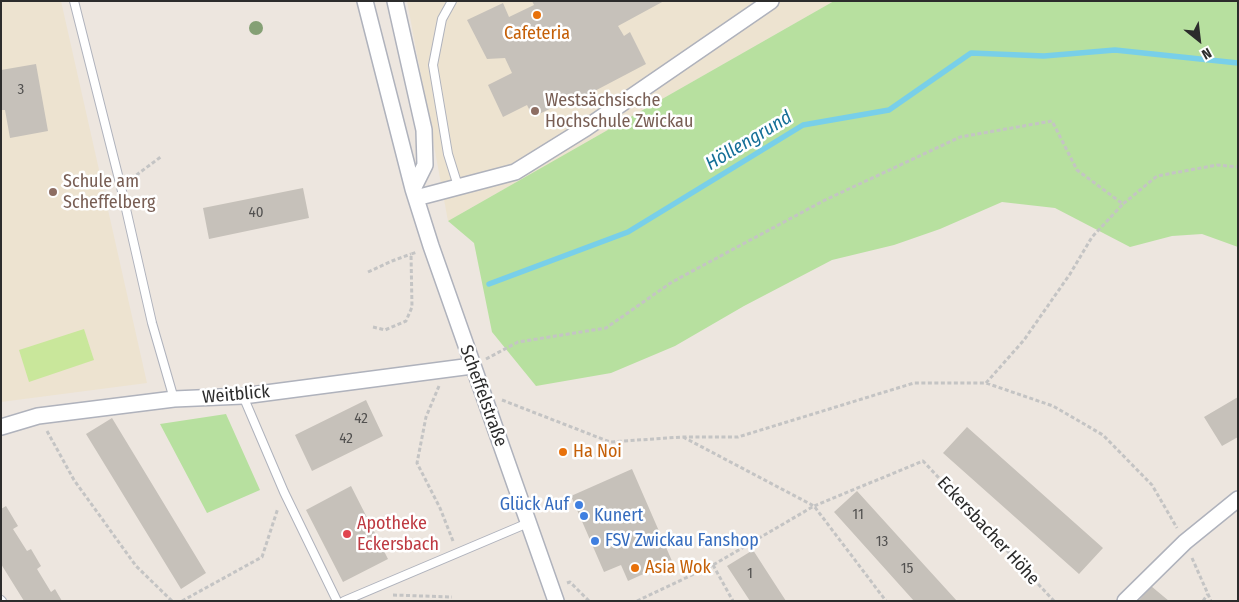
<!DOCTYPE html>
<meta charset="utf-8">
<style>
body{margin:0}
#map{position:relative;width:1239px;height:602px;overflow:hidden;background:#ede6df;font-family:"Fira Sans Condensed",sans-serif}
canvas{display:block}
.frame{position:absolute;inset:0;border:2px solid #2c2c2c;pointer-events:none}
.north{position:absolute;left:1174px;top:15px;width:50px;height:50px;-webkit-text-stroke:4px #fff;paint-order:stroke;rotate:151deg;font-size:14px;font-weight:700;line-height:20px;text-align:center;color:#2c2c2c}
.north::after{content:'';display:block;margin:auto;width:18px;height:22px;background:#2c2c2c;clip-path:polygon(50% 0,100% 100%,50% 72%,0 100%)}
</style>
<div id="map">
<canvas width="1239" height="602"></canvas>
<div class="frame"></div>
<div class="north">N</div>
</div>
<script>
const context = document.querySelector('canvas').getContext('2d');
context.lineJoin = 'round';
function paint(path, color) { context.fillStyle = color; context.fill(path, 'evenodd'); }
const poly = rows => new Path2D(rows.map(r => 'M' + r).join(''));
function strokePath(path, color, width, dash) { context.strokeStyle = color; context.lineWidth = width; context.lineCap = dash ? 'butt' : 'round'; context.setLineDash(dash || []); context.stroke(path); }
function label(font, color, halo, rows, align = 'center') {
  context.font = font + ' "Fira Sans Condensed",sans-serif'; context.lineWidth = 5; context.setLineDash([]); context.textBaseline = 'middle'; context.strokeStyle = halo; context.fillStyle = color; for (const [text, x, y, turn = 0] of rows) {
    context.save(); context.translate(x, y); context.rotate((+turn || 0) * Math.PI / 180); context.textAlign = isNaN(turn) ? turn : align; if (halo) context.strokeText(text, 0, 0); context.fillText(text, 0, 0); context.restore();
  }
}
paint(poly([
 [1,1,61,1,147,383,1,402],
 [407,1,834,1,448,221]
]), '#ede3d0');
paint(poly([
 [834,1,1238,1,1238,247,1202,234,1172,236,1130,247,1055,208,1002,202,940,229,894,245,832,260,744,306,675,346,611,373,536,386,492,332,474,243,448,221],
 [226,414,260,490,207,513,160,424]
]), '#b7e09f');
paint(poly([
 [84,329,94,360,29,382,19,350]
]), '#c9e79b');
strokePath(poly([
 [489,284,628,232,803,125,889,110,971,53,1044,56,1115,50,1238,63]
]), '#78cfe9', 5.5);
paint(poly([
 [532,1,664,1,618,26,624,36,630,32,646,64,568,105,566,101,533,117,527,105,503,117,488,85,512,73,505,58,487,59,467,20,503,3,509,17,534,5],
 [36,64,48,131,10,138,5,110,1,110,1,70],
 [303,188,309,218,209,239,203,208],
 [1238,397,1238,437,1222,446,1204,417],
 [366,400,383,436,312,471,295,435],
 [112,418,206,573,181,589,86,434],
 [967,427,1103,548,1079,574,943,453],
 [632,469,672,561,628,581,621,565,604,572,571,496],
 [351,486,388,559,343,582,306,510],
 [857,491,906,545,957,601,914,601,834,512],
 [6,506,18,526,13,529,27,551,31,549,41,566,37,569,51,592,55,589,62,601,24,601,1,564,1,509],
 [753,550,773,581,786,601,750,601,727,566],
 [1151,586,1169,601,1138,601]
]), '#c6c1ba');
const lane = poly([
 [74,1,121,187,152,323,174,399],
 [452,1,442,19,433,65,448,154,458,186],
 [243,396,284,492,337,601],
 [1,600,2,601],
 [344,601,528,523]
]);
const street = poly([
 [365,1,413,189,431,246,556,601],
 [395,1,424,130,425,165,413,189],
 [416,198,515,172,586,128,771,1],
 [1,427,38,416,174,399,243,396,472,366],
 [1125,601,1185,542,1238,499]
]);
strokePath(lane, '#afb2bc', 10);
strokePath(street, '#afb2bc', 18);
strokePath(poly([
 [131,179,162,156],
 [368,272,392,261,411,254],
 [373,327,385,330,406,321,412,307,411,254,417,252],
 [486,359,518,342,606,328,672,282,825,200,960,137,1052,121,1077,170,1123,204,1157,176,1217,165,1238,167],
 [986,383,1024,340,1070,274,1092,237,1123,204],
 [439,386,426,417,417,463,440,508,453,541],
 [502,400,610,442,682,437,738,437,914,383,986,383,1053,406,1103,435,1152,485,1177,528],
 [47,431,74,480,136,566,172,601],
 [683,437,814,506,886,601],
 [1192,558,1211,601],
 [713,565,733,601],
 [567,583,570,582,589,601],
 [393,595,452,597],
 [182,601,262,557,278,508],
 [637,601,713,565,814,506,923,461,1054,601],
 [1203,601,1208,594]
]), '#c4c4c4', 3, [4, 2.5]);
strokePath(lane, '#fff', 8);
strokePath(street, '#fff', 15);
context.fillStyle = '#85a075';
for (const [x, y] of [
 [256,28]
]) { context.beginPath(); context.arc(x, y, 7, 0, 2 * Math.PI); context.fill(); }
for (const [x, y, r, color] of [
 [537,15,5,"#e8710a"],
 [535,111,5,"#8d6e63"],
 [53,192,5,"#8d6e63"],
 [563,452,5,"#e8710a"],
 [579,505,5,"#3f7fe0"],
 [584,516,5,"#3f7fe0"],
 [347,534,5,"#e0444e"],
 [595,541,5,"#3f7fe0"],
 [635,568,5,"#e8710a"]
]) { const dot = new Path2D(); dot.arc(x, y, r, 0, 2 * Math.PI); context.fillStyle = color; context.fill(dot); strokePath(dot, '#fff', 2); }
label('15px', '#525150', null, [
 ["3",21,90],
 ["40",256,213],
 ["42",361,419],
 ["42",346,439],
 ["11",858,515],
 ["13",882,542],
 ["15",907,569],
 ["1",750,574]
]);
label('18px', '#c56008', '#fff', [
 ["Cafeteria",537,34,"center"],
 ["Ha Noi",573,452],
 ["Asia Wok",645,568]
], 'left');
label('18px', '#785e54', '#fff', [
 ["Westsächsische",545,101],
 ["Hochschule Zwickau",545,122],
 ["Schule am",63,182],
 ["Scheffelberg",63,203]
], 'left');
label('18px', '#2c2c2c', '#fff', [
 ["Weitblick",236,395,-5],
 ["Scheffelstraße",483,396,70],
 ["Eckersbacher Höhe",988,531,47]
]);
label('18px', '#366cbe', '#fff', [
 ["Glück Auf",569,505,"right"],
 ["Kunert",594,516],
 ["FSV Zwickau Fanshop",605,541]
], 'left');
label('18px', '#be3a42', '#fff', [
 ["Apotheke",357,524],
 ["Eckersbach",357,545]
], 'left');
label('italic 19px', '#156f97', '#fff', [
 ["Höllengrund",749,141,-31]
]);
</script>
